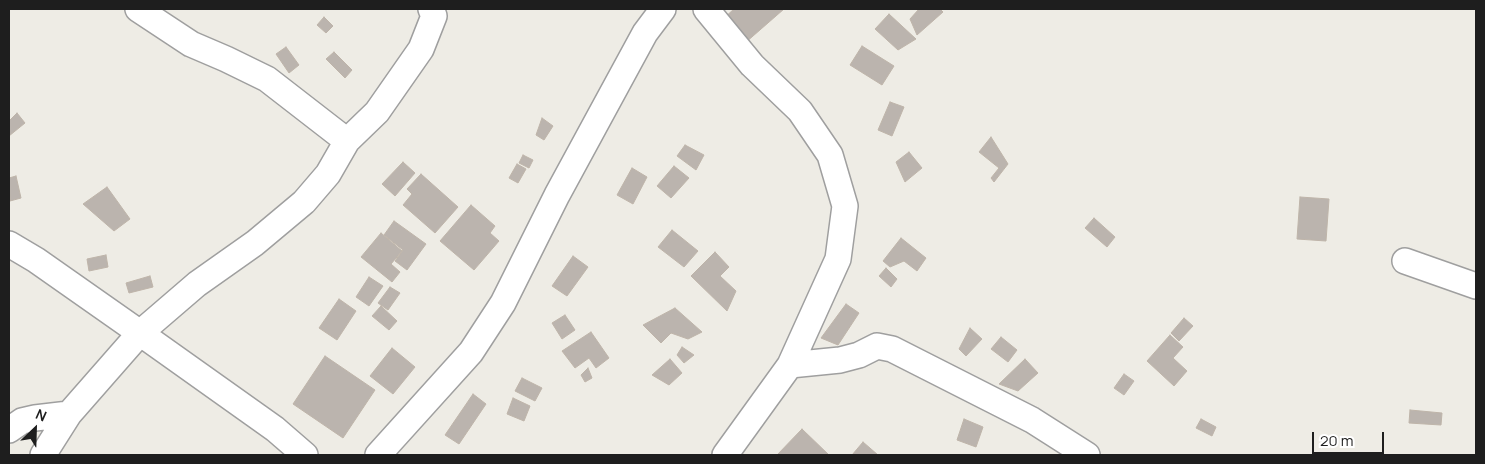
<!DOCTYPE html>
<style>
body{margin:0}
#map{position:relative;width:1485px;height:464px;overflow:hidden;background:#eeece5;font-family:Manrope,sans-serif}
canvas{display:block}
.frame{position:absolute;inset:0;border:10px solid #1e1e1e;pointer-events:none}
.north{position:absolute;left:10px;top:404px;width:50px;height:50px;-webkit-text-stroke:4px #fff;paint-order:stroke;rotate:24deg;font-size:14px;font-weight:700;line-height:20px;text-align:center;color:#1e1e1e}
.north::after{content:'';display:block;margin:auto;width:18px;height:22px;background:#1e1e1e;clip-path:polygon(50% 0,100% 100%,50% 72%,0 100%)}
.scale{position:absolute;left:1312px;top:432px;width:72px;height:22px;box-sizing:border-box;border:2px solid #1e1e1e;border-top:0;padding-left:6px;font-size:15px;line-height:18px;white-space:nowrap;color:#1e1e1e;-webkit-text-stroke:4px #fff;paint-order:stroke}
</style>
<div id="map">
<canvas width="1485" height="464"></canvas>
<div class="frame"></div>
<div class="north">N</div>
<div class="scale">20 m</div>
</div>
<script>
const context = document.querySelector('canvas').getContext('2d');
context.lineJoin = 'round';
function paint(path, color) { context.fillStyle = color; context.fill(path, 'evenodd'); }
const poly = rows => new Path2D(rows.map(r => 'M' + r).join(''));
function strokePath(path, color, width, dash) { context.strokeStyle = color; context.lineWidth = width; context.lineCap = dash ? 'butt' : 'round'; context.setLineDash(dash || []); context.stroke(path); }
const building = poly([
 [734,9,784,9,745,43,723,19,734,9],
 [919,9,940,9,943,12,917,35,910,19,919,9],
 [889,14,916,39,898,50,875,29,889,14],
 [324,17,333,26,326,33,317,25,324,17],
 [862,46,894,66,882,85,850,65,862,46],
 [286,47,299,65,289,73,276,54,286,47],
 [334,52,352,70,345,78,326,59,334,52],
 [890,102,904,107,892,136,878,130,890,102],
 [17,113,25,123,9,136,9,121,17,113],
 [542,118,553,126,544,140,536,135,542,118],
 [991,137,1008,164,994,182,991,178,999,168,979,152,991,137],
 [685,145,704,155,696,170,677,156,685,145],
 [909,152,922,168,905,182,896,162,909,152],
 [523,155,533,160,529,168,519,163,523,155],
 [403,162,415,173,395,196,382,184,403,162],
 [517,164,526,169,518,183,509,178,517,164],
 [674,166,689,178,671,198,657,186,674,166],
 [632,168,647,177,633,204,617,195,632,168],
 [421,174,458,207,435,233,403,205,412,194,407,189,421,174],
 [16,176,21,198,10,201,9,178,16,176],
 [107,187,130,219,114,231,83,204,107,187],
 [1300,197,1329,199,1326,241,1297,239,1300,197],
 [471,205,495,226,490,233,499,241,474,270,440,241,471,205],
 [1094,218,1115,237,1107,247,1085,228,1094,218],
 [394,221,426,244,407,270,395,261,403,250,384,235,394,221],
 [672,230,698,251,684,267,658,247,672,230],
 [381,233,402,251,391,264,400,272,392,282,361,257,381,233],
 [901,238,926,258,917,271,904,261,890,267,883,261,901,238],
 [715,252,729,267,720,276,736,291,727,311,691,276,715,252],
 [106,255,108,267,89,271,87,259,106,255],
 [573,256,588,267,567,296,552,286,573,256],
 [886,268,897,279,891,287,879,276,886,268],
 [150,276,153,287,129,293,126,283,150,276],
 [369,277,383,286,369,306,356,297,369,277],
 [390,287,400,293,388,310,378,303,390,287],
 [339,299,356,311,337,340,319,328,339,299],
 [846,304,859,313,838,345,821,338,846,304],
 [381,306,397,321,389,330,372,316,381,306],
 [675,308,702,332,688,339,671,333,661,343,643,325,675,308],
 [565,315,575,330,562,339,552,323,565,315],
 [1184,318,1193,326,1179,341,1171,333,1184,318],
 [970,328,982,339,966,356,959,349,970,328],
 [591,332,609,358,596,368,589,358,575,368,562,351,591,332],
 [1170,335,1183,347,1173,358,1187,371,1174,386,1147,361,1170,335],
 [1001,337,1017,350,1008,362,991,349,1001,337],
 [682,347,694,355,684,363,677,355,682,347],
 [392,348,415,367,393,394,370,376,392,348],
 [325,356,375,390,343,438,293,404,325,356],
 [670,359,682,373,669,385,652,375,670,359],
 [1025,359,1038,373,1018,391,999,384,1025,359],
 [588,368,592,378,585,382,581,375,588,368],
 [1124,374,1134,381,1124,395,1114,388,1124,374],
 [522,378,542,388,535,401,515,391,522,378],
 [473,394,486,404,459,444,445,435,473,394],
 [513,398,530,406,524,421,507,414,513,398],
 [1410,410,1442,413,1441,425,1409,423,1410,410],
 [964,419,983,427,976,447,957,440,964,419],
 [1201,419,1216,427,1212,436,1196,428,1201,419],
 [802,429,829,455,777,455,802,429],
 [863,442,878,455,852,455,863,442]
]);
paint(building, '#bbb4ae');
strokePath(building, '#beb4a9', 1);
const street = poly([
 [138,9,191,44,226,59,267,79,347,141],
 [706,9,752,65,800,111,830,155,845,206,838,259,790,365,725,455],
 [9,244,36,260,140,333,275,429,305,455],
 [1405,261,1476,286],
 [790,365,840,360,859,355,877,346,892,349,1032,420,1087,455],
 [9,430,22,421,35,418,69,414],
 [43,455,69,414,140,333,197,284,255,243,304,202,328,174,347,141,377,112,421,49,434,16,431,9],
 [378,455,471,352,503,303,557,195,595,125,645,33,663,9]
]);
strokePath(street, '#9f9f9f', 28);
strokePath(street, '#fff', 25);
</script>
